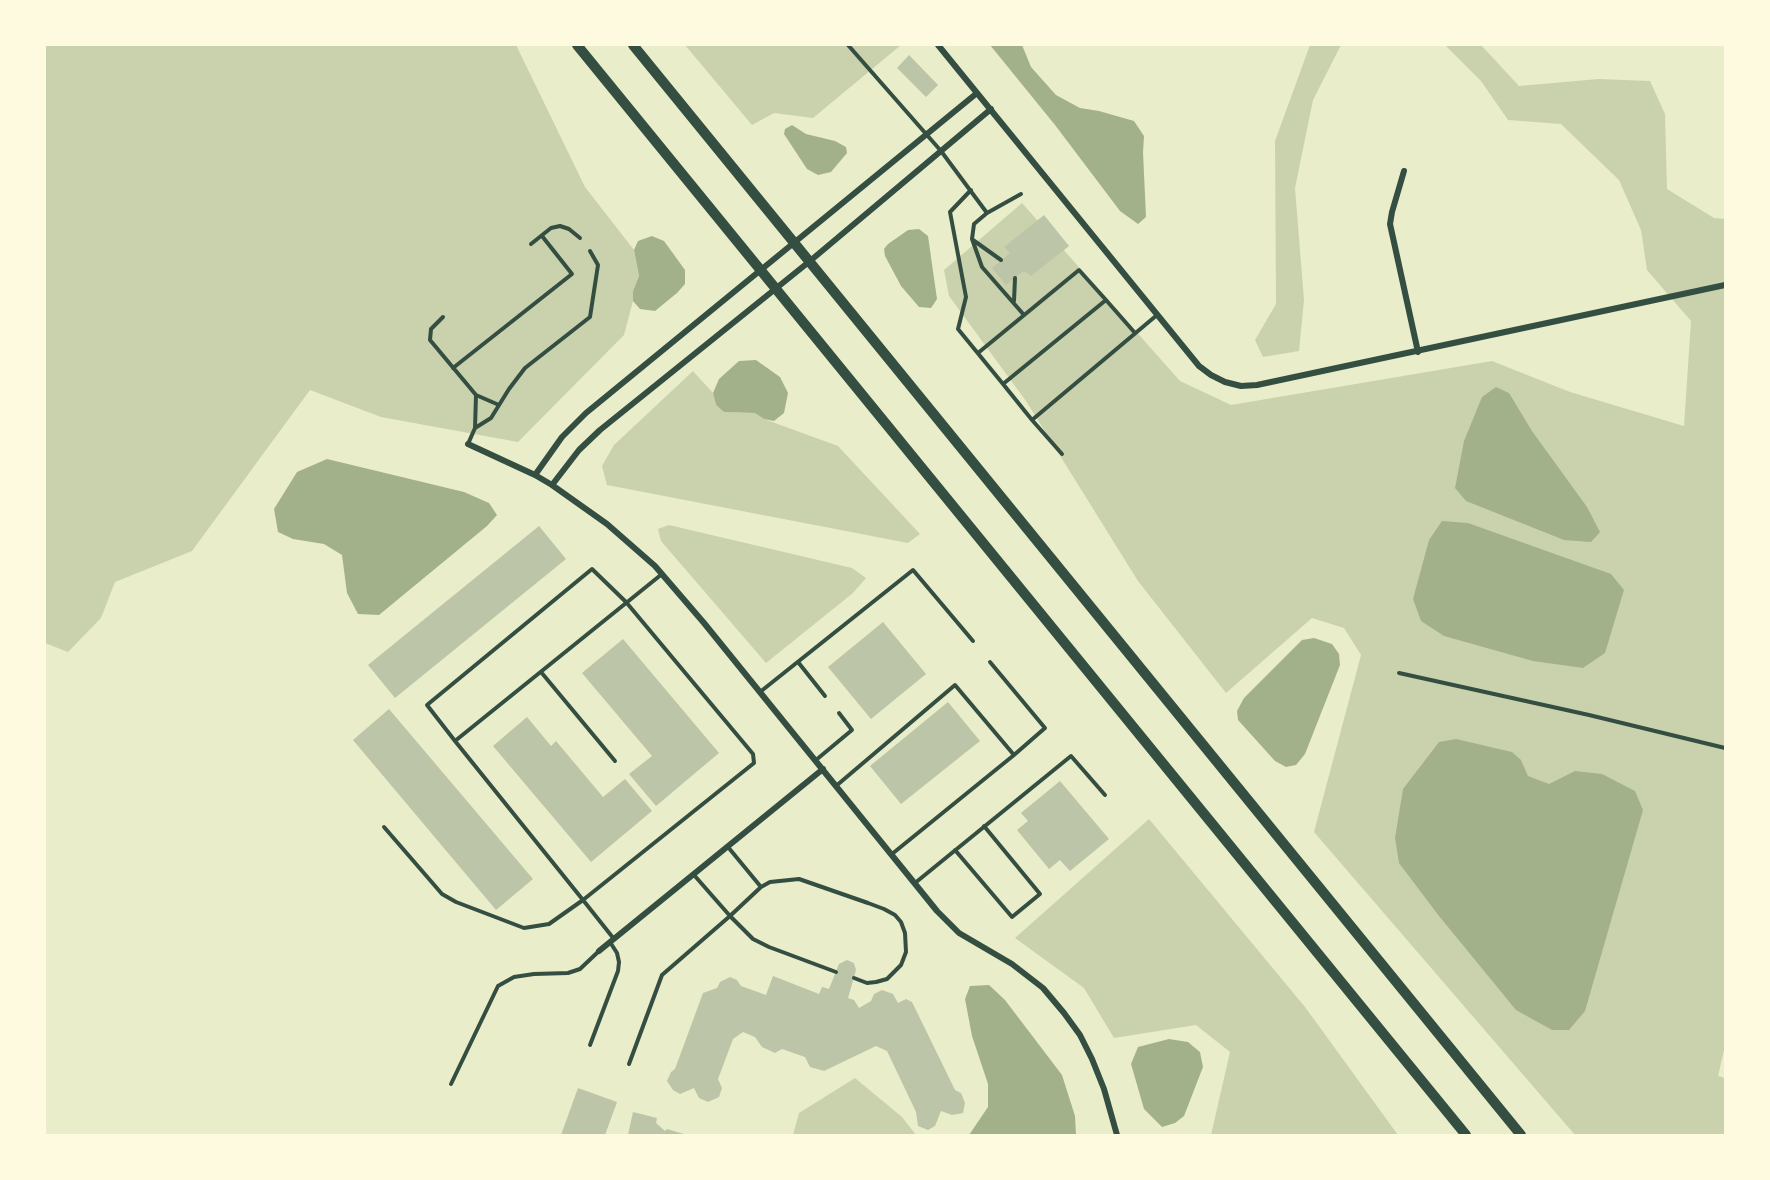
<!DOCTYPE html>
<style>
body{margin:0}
#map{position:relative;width:1770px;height:1180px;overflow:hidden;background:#e9edc9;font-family:"IBM Plex Sans",sans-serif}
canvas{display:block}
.frame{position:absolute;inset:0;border:46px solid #fefae0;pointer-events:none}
</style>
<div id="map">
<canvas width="1770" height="1180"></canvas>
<div class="frame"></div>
</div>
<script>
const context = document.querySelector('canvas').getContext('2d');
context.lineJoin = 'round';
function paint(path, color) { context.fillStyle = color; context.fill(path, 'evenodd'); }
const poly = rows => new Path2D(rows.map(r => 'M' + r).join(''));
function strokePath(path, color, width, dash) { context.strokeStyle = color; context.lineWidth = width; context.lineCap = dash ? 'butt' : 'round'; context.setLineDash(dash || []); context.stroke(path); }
paint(poly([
 [45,45,516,45,585,187,634,250,639,276,633,291,633,301,624,335,518,442,381,417,310,390,192,551,115,582,101,618,68,652,45,643],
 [685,45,901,45,813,118,774,113,752,125],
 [1310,45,1341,45,1313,100,1295,188,1304,300,1299,351,1263,357,1255,340,1276,304,1275,141],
 [1445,45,1481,45,1519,86,1599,79,1650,81,1665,114,1667,189,1714,218,1725,219,1725,1046,1718,1076,1725,1078,1725,1135,1575,1135,1314,832,1361,655,1344,628,1312,618,1226,693,1138,581,1026,401,949,296,944,270,1022,203,1180,381,1231,405,1492,361,1570,392,1684,426,1691,321,1647,270,1641,230,1619,180,1561,124,1508,120,1481,81],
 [693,371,713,393,716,405,724,412,755,413,764,419,838,446,920,534,908,543,607,485,602,466,614,445],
 [669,525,852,568,866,578,853,593,766,663,661,541,658,529],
 [1149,819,1305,1007,1398,1135,1211,1135,1230,1052,1196,1025,1114,1038,1084,988,1015,938],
 [855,1078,902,1117,916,1135,793,1135,799,1113]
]), '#cad2ad');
paint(poly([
 [990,45,1022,45,1031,67,1056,95,1080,108,1099,111,1134,121,1144,136,1143,152,1146,217,1138,224,1120,211,1055,125],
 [792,125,806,134,835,141,846,147,847,153,831,172,818,175,807,169,784,134,785,129],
 [919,229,928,236,937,299,931,308,919,307,901,286,885,256,884,249,888,244,908,230],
 [652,236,664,241,685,270,685,284,677,293,655,311,640,309,633,301,633,291,639,276,634,250,638,241],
 [756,360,780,377,788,393,784,413,774,421,764,419,755,413,724,412,716,405,713,393,719,379,739,361],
 [1496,387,1509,393,1532,431,1587,507,1600,532,1591,542,1564,540,1466,501,1455,488,1464,441,1482,397],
 [327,459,464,492,489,503,497,515,487,526,379,615,358,614,347,593,342,555,324,544,293,539,278,532,274,509,297,472],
 [1442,521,1468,523,1611,574,1624,590,1605,653,1583,668,1533,661,1444,636,1421,621,1413,599,1429,540],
 [1314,638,1332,644,1339,654,1340,665,1305,754,1296,765,1286,767,1275,761,1238,720,1237,711,1244,698,1302,640],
 [1456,739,1512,752,1521,760,1528,776,1549,784,1575,771,1602,774,1635,791,1643,810,1585,1011,1569,1030,1552,1030,1516,1010,1439,916,1399,863,1395,838,1403,789,1439,742],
 [989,985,1005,1000,1062,1075,1075,1116,1076,1135,969,1135,988,1107,988,1084,972,1036,965,999,970,986],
 [1169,1039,1188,1042,1200,1052,1203,1067,1184,1116,1175,1123,1162,1127,1144,1109,1131,1064,1138,1047]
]), '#a3b18a');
paint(poly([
 [909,55,938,85,926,97,897,68],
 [1044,215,1069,246,1031,276,1024,271,1006,285,992,268,1010,253,1004,247],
 [539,526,566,559,395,698,368,665],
 [883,622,926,674,871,719,828,667],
 [623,639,719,753,656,806,629,774,652,756,582,673],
 [948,702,980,741,901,804,870,766],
 [389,709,533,879,496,910,353,740],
 [527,717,551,746,556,741,603,797,625,779,652,811,591,862,493,746],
 [1060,781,1109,839,1070,871,1060,860,1049,869,1017,830,1028,821,1021,813],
 [847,960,854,963,856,970,848,998,854,1000,859,1008,871,1001,874,994,882,990,893,994,898,1003,906,999,912,1002,955,1090,961,1093,965,1103,963,1113,952,1115,941,1111,935,1126,928,1130,918,1126,916,1112,887,1051,876,1046,824,1071,810,1067,805,1057,782,1049,775,1053,762,1047,755,1037,743,1032,733,1039,718,1079,722,1088,719,1097,708,1102,699,1098,694,1088,680,1094,673,1090,667,1081,671,1072,675,1069,703,993,717,988,720,982,730,977,737,980,741,986,766,995,773,976,819,994,822,987,829,989,839,964],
 [578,1088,617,1102,605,1135,561,1135],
 [633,1112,657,1118,656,1123,665,1131,667,1129,687,1135,628,1135]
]), '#bcc5a7');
strokePath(poly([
 [848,45,941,151,987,213],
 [971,190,950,212,966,297,958,329,1003,384],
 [1021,194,987,213,974,224,972,239,982,267,1024,315],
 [973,240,1001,260],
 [531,244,551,228,560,226,569,229,580,238],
 [1014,301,1015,278],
 [443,317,431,329,430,340,476,395,499,405],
 [1135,333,1106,300,1003,384,1032,420,1157,315],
 [978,353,1079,270,1106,300],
 [453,368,572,274,542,236],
 [1032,420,1062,454],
 [475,428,491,418,509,389,525,368,590,317,598,265,590,251],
 [468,444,475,428,476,395],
 [798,662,825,696],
 [541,672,615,761],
 [1399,673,1589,715,1725,748],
 [760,692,913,570,973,641],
 [455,741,662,574],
 [816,760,852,730,839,713],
 [836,786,955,685,1014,755,1045,728,990,662],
 [384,827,442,894,456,902,524,928,549,924,583,900,754,763,753,754,626,602,592,569,427,705,455,741,583,900,614,939],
 [955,850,1012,917,1040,894,984,826],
 [892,854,1014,755],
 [694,875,730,916,761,887,728,847],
 [915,883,1071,756,1105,795],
 [761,887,770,882,799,879,868,903,884,909,895,915,901,922,905,933,906,952,901,965,887,979,876,982,867,983,854,978],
 [590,1045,618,971,619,962,617,953,610,942],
 [629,1064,662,975,730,916,753,939,769,947,836,972],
 [451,1084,498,986,514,977,534,974,568,973,580,969,599,951]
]), '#344e41', 4);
strokePath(poly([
 [938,45,1199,366,1211,375,1225,382,1241,386,1257,385,1725,285],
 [1404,171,1392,212,1390,224,1418,352],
 [468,444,535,475,552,485,607,524,655,566,704,623,937,911,959,933,1012,964,1043,988,1064,1013,1080,1035,1092,1059,1104,1089,1117,1135],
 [535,475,562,437,586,413,977,93],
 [552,485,579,450,600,430,810,261,991,109],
 [599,951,823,769]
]), '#344e41', 6);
strokePath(poly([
 [577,45,1466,1135],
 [633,45,1521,1135]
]), '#344e41', 10);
</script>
